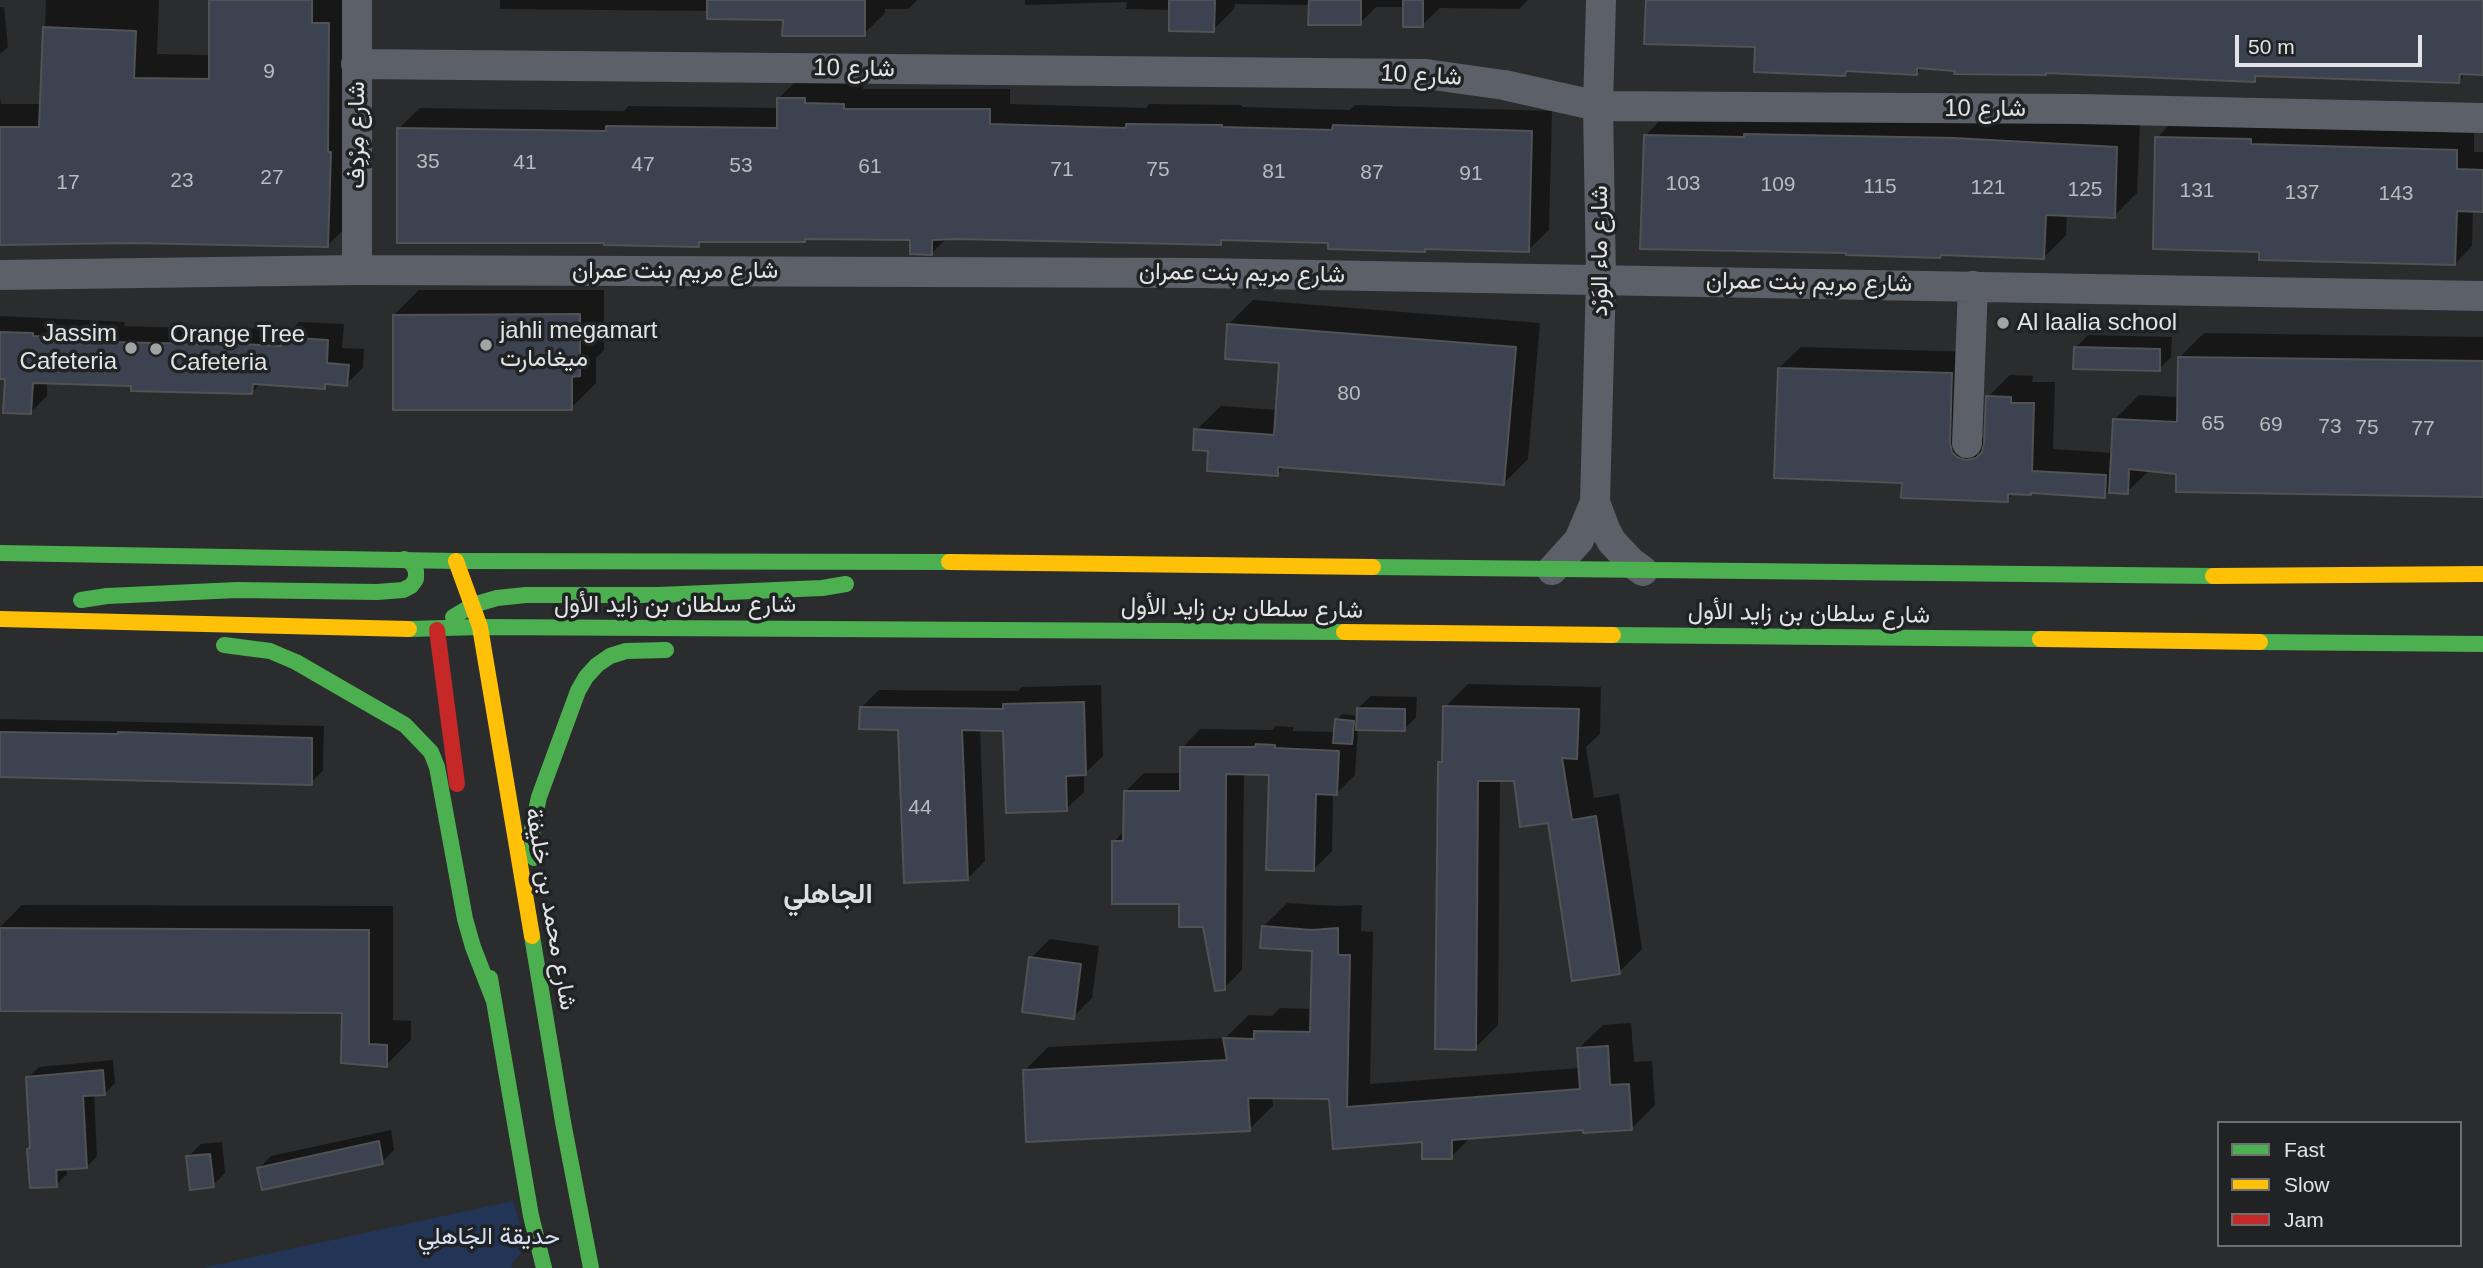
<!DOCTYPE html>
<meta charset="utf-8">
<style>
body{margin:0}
#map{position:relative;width:2483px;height:1268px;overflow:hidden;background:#2b2c2d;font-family:Helvetica,sans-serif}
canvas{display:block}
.legend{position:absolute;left:2217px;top:1121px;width:245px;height:126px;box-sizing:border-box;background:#202224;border:2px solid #6e6f71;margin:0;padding:9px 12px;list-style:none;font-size:21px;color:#e2e3e4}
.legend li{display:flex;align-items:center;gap:14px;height:35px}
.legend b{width:35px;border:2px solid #6e6f71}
.scale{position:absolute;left:2235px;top:35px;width:187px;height:32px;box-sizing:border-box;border:4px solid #e2e3e4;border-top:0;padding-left:9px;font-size:21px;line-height:24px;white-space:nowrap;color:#e2e3e4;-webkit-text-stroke:5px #202224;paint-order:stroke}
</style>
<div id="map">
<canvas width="2483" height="1268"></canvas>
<ul class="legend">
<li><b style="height:9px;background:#4caf50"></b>Fast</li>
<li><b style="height:9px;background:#ffc107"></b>Slow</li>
<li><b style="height:9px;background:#c62828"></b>Jam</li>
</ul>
<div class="scale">50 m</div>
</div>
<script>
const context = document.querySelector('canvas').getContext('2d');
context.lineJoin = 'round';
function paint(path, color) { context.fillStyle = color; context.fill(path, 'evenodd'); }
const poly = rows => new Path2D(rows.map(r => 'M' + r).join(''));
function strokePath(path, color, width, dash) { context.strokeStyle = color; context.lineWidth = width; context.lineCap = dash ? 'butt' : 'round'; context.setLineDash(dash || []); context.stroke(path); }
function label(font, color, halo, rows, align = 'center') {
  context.font = font + ' Helvetica,Vazirmatn,sans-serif'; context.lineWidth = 7; context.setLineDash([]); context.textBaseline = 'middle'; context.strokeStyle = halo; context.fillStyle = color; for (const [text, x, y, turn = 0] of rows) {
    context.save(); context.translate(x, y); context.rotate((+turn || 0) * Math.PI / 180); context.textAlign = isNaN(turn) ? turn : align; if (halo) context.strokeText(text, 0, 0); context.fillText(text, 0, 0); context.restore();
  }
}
paint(poly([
 [513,1201,527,1247,511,1264,512,1268,202,1268]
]), '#223556');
paint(poly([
 [46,0,159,0,157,54,211,55,211,0,353,0,351,222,327,246,132,241,0,244,0,97,1,104,42,104],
 [500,0,917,0,908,9,885,9,885,13,864,34,785,18,709,11,500,9],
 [1025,0,1528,0,1519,9,1440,8,1422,25,1405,7,1376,7,1360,23,1310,5,1235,4,1234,9,1213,30,1171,10,1126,9,1127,2,1025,5],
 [1647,0,2483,0,2483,73,2467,72,2459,81,2260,74,2254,80,2048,71,2045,74,1923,67,1916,74,1849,70,1845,75,1757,46],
 [0,7,4,7,8,47,0,54],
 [799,78,825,78,825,83,863,84,863,89,1010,89,1010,104,1146,108,1149,104,1242,105,1242,107,1350,110,1355,105,1552,111,1549,230,1528,250,1427,247,1424,251,1330,241,1225,238,1220,243,947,238,932,253,912,238,808,237,804,240,703,240,698,245,399,128,420,108,624,111,628,106,778,108,778,99],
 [1668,112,2140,124,2137,193,2114,216,2067,214,2066,235,2043,258,1645,136],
 [2174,120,2268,127,2474,133,2474,152,2483,152,2483,211,2473,210,2472,246,2455,264,2261,250,2157,138],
 [419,290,604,290,604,350,596,358,596,383,571,408,394,315],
 [1253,300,1540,323,1528,459,1504,483,1285,466,1277,474,1210,450,1196,430,1221,406,1278,410,1281,361,1229,324],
 [0,316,125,322,124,326,219,329,221,327,291,330,299,322,344,324,342,348,364,349,363,368,346,384,329,383,324,388,261,383,252,392,133,384,47,382,47,396,30,413,6,380,0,380],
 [2204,333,2483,337,2483,495,2151,469,2127,492,2108,492,2104,496,2032,491,2014,493,2007,500,1904,481,1779,368,1801,347,1973,352,1979,436,1986,438,1988,397,2010,375,2033,376,2032,382,2055,382,2053,449,2113,453,2114,420,2139,395,2179,397,2179,358],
 [2088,335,2172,337,2171,357,2159,369,2076,347],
 [1468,684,1601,687,1600,734,1586,747,1594,798,1619,794,1642,949,1619,972,1550,821,1515,780,1500,779,1498,1025,1475,1048,1440,762,1443,758,1445,707],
 [1101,685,1103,756,1084,774,1084,792,1066,809,1005,729,980,729,985,861,967,879,900,728,862,707,879,690,1018,691,1022,687],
 [1371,696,1417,697,1416,717,1404,729,1358,728,1355,775,1337,793,1333,793,1332,851,1313,870,1271,773,1244,772,1242,970,1224,988,1205,925,1114,842,1125,830,1126,791,1144,773,1182,773,1182,748,1200,729,1272,730,1276,726,1293,727,1293,731,1336,732,1336,720,1342,714,1358,716,1358,708],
 [0,719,324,726,323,770,311,783,0,776],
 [1287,903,1337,906,1362,905,1361,931,1373,932,1370,1084,1580,1068,1579,1048,1603,1025,1631,1023,1634,1062,1652,1061,1655,1105,1631,1129,1584,1129,1471,1137,1451,1157,1423,1141,1335,1147,1331,1098,1272,1096,1273,1106,1249,1129,1024,1071,1048,1047,1225,1038,1249,1015,1272,1016,1280,1008,1312,1009,1313,950,1263,927],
 [22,905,393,906,393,1020,411,1021,411,1040,386,1065,343,1062,344,1011,0,1010,0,927],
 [1050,939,1099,946,1092,998,1073,1017,1031,958],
 [113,1060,115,1083,104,1094,94,1094,97,1156,87,1167,66,1168,67,1174,56,1185,32,1146,28,1078,39,1067],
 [57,1161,58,1177,54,1177],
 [391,1130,394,1150,382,1162,259,1168,271,1156],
 [222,1142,225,1173,213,1185,188,1157,201,1144]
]), '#0007');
const building = poly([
 [209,0,312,0,312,23,329,23,328,152,331,152,328,247,132,243,0,245,0,127,39,127,43,27,136,31,134,78,209,79,209,0],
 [707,0,865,0,865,36,782,36,783,20,707,19,707,0],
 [1169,0,1215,0,1214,32,1169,31,1169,0],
 [1309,0,1361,0,1361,25,1308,25,1309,0],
 [1403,0,1423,0,1423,27,1403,27,1403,0],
 [1646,0,2483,0,2483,75,2460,74,2459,83,2255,76,2255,82,2046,73,2046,75,1954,74,1955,71,1917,68,1917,75,1846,71,1845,76,1754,72,1755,47,1644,44,1646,0],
 [777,98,805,98,805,103,844,104,844,109,990,109,990,124,1126,128,1126,124,1222,125,1222,127,1332,130,1333,125,1532,131,1529,252,1425,249,1425,252,1328,249,1328,243,1221,240,1221,245,956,239,932,240,932,255,910,254,910,240,805,239,805,242,699,242,699,247,604,245,604,243,397,243,397,128,606,131,606,126,777,128,777,98],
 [1744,134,1954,138,2117,147,2115,218,2046,215,2044,259,1941,255,1940,258,1846,255,1846,253,1640,249,1644,135,1744,137,1744,134],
 [2155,137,2251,139,2251,144,2457,150,2457,169,2483,170,2483,212,2457,211,2455,265,2259,260,2259,252,2153,249,2155,137],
 [580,314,580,376,572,377,572,410,393,410,393,315,580,314],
 [1227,324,1516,347,1504,485,1278,467,1278,476,1207,471,1208,451,1193,450,1194,429,1274,435,1279,363,1225,359,1227,324],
 [0,332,33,333,33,336,109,338,109,342,203,344,203,342,281,346,281,337,328,340,327,363,349,365,347,386,325,384,325,389,253,384,252,394,131,391,131,386,33,383,31,414,3,413,5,379,0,379,0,332],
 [2074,347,2160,349,2160,371,2073,369,2074,347],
 [2178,357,2483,361,2483,497,2176,492,2176,474,2129,469,2128,494,2109,493,2113,419,2177,422,2178,357],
 [1778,368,1952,373,1950,443,1952,452,1957,457,1966,460,1976,458,1982,452,1984,444,1986,396,2011,397,2011,403,2034,403,2032,471,2106,475,2105,498,2031,493,2031,495,2008,494,2008,502,1901,498,1902,483,1774,478,1778,368],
 [1084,702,1086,775,1066,776,1067,811,1006,813,1003,731,962,730,968,880,904,883,898,730,859,729,860,707,1003,709,1003,704,1084,702],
 [1443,706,1579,709,1577,759,1562,758,1572,820,1596,816,1620,974,1572,981,1548,823,1520,827,1514,781,1478,781,1476,1050,1435,1049,1438,762,1442,762,1443,706],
 [1357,708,1405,709,1405,731,1356,730,1357,708],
 [1335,719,1354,721,1352,744,1333,743,1335,719],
 [0,732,118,734,118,732,312,738,312,785,0,777,0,732],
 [1256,744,1275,745,1275,748,1339,751,1337,795,1316,794,1314,871,1266,870,1269,775,1226,774,1225,990,1215,991,1203,927,1179,927,1179,904,1112,904,1112,841,1123,841,1124,791,1180,791,1180,747,1255,747,1256,744],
 [1262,926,1312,930,1338,928,1338,955,1350,955,1347,1107,1580,1089,1577,1048,1608,1046,1610,1085,1629,1084,1632,1130,1583,1133,1583,1130,1452,1140,1452,1159,1422,1159,1422,1142,1333,1149,1329,1099,1248,1098,1250,1131,1026,1142,1023,1070,1227,1060,1223,1038,1254,1039,1254,1031,1310,1032,1312,951,1260,948,1262,926],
 [0,928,369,930,369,1044,387,1045,387,1067,341,1063,342,1013,0,1011,0,928],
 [1029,957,1081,964,1074,1019,1022,1012,1029,957],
 [103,1070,105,1095,83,1096,87,1168,56,1170,57,1187,30,1188,27,1149,30,1148,26,1077,103,1070],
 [379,1141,383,1164,262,1190,257,1168,379,1141],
 [210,1154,214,1187,190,1190,186,1156,210,1154]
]);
paint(building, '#3c424f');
strokePath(building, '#515253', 2);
strokePath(poly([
 [357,0,357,270],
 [356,64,1426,74,1504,85,1598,106,2080,109,2483,118],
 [0,275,357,270,1203,273,2483,296],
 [1967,443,1973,286],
 [1595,502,1605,529,1612,542,1632,563,1643,571],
 [1552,570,1579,540,1595,502,1601,279,1598,106,1601,0]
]), '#5b6069', 30);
strokePath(poly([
 [0,553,456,561,949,562],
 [1373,567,2213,576],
 [81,600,107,596,237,590,377,592,403,590,411,586,416,579,416,571,412,563,404,559],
 [453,617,473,605,497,598,526,595,659,595,822,588,846,584],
 [409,629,480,627,1344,632],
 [1613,635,2040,639],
 [2260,642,2483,644],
 [224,645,270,651,296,662,405,725,431,752,437,767,465,919,473,947,494,1001],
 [534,858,532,829,539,797,578,691,586,677,597,665,610,656,626,651,666,650],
 [532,936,563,1122,591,1268],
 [490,978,531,1216,544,1268]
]), '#4caf50', 16);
strokePath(poly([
 [456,561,480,627,532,936],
 [949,562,1373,567],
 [2213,576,2483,574],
 [0,619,409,629],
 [1344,632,1613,635],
 [2040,639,2260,642]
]), '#ffc107', 16);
strokePath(poly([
 [437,630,457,784]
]), '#c62828', 16);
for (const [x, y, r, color] of [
 [2003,323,7,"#a2a3a4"],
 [486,345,7,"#a2a3a4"],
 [131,348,7,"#a2a3a4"],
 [156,349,7,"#a2a3a4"]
]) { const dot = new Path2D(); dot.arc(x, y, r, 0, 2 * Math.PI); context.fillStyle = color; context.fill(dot); strokePath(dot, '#202224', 2.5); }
label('21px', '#b8bbbf', null, [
 ["9",269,72],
 ["35",428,162],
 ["41",525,163],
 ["47",643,165],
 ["53",741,166],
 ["61",870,167],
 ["71",1062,170],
 ["75",1158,170],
 ["81",1274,172],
 ["87",1372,173],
 ["91",1471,174],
 ["27",272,178],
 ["23",182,181],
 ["17",68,183],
 ["103",1683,184],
 ["109",1778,185],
 ["115",1880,187],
 ["121",1988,188],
 ["125",2085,190],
 ["131",2197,191],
 ["137",2302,193],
 ["143",2396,194],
 ["80",1349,394],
 ["65",2213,424],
 ["69",2271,425],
 ["73",2330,427],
 ["75",2367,428],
 ["77",2423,429],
 ["44",920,808]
]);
label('24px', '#e2e3e4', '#202224', [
 ["شارع 10",854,69,1],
 ["شارع 10",1421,76,3],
 ["شارع 10",1985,109],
 ["شارع مِرْدِف",357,135,-90],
 ["شارع ماء الوَرْد",1600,251,-90],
 ["شارع مريم بنت عمران",675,271],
 ["شارع مريم بنت عمران",1242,274,1],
 ["شارع مريم بنت عمران",1809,283,1],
 ["شارع سلطان بن زايد الأول",675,605],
 ["شارع سلطان بن زايد الأول",1242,609,1],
 ["شارع سلطان بن زايد الأول",1809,614,1],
 ["شارع محمد بن خليفة",550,909,80]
]);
label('24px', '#e2e3e4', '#202224', [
 ["Al laalia school",2017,323],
 ["jahli megamart",500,331],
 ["ميغامارت",500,359],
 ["Jassim",117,334,"right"],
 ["Cafeteria",117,362,"right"],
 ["Orange Tree",170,335],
 ["Cafeteria",170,363]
], 'left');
label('24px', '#d6e1f5', '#202224', [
 ["حديقة الجَاهلِي",489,1237]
]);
label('bold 28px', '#dcdee1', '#202224', [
 ["الجاهلي",828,895]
]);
</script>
